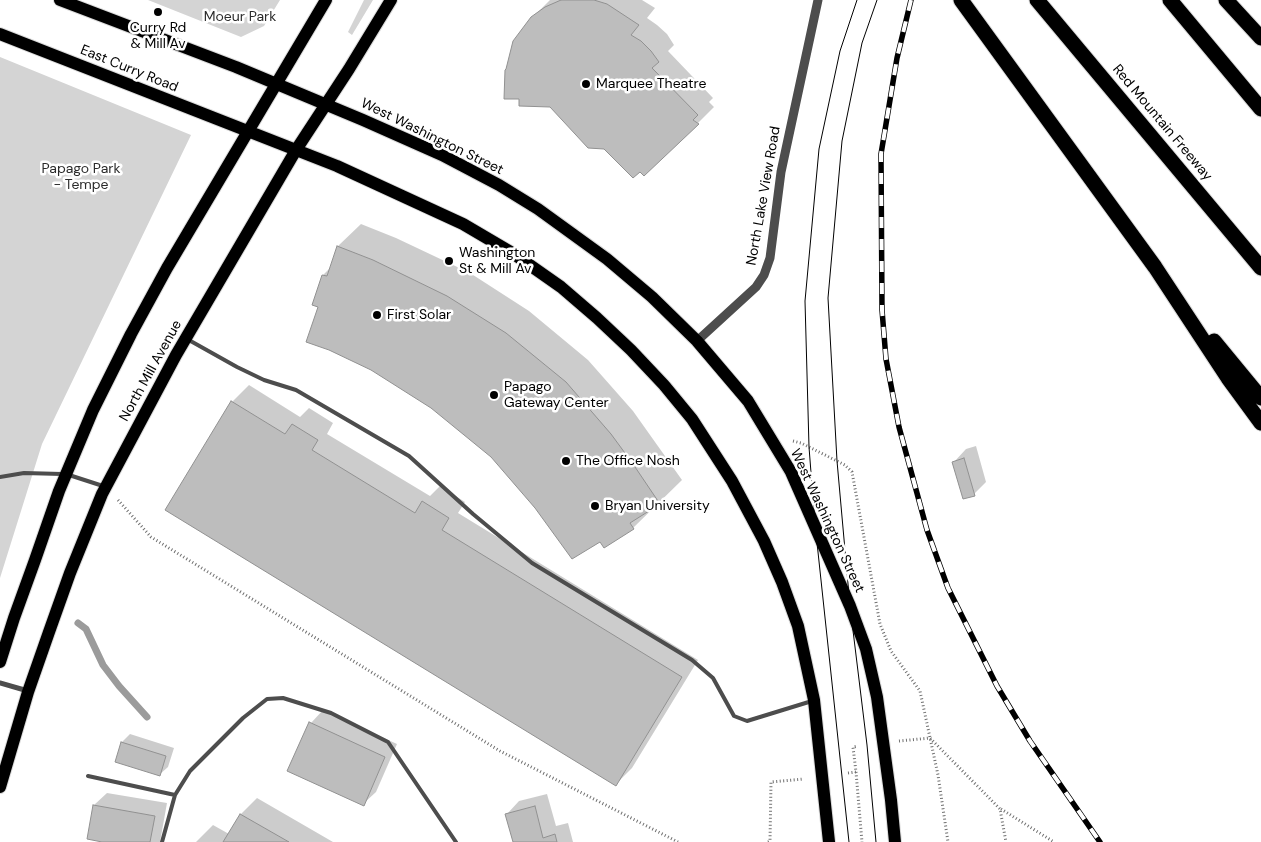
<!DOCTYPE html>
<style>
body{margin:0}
canvas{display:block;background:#fff}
</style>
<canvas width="1261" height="842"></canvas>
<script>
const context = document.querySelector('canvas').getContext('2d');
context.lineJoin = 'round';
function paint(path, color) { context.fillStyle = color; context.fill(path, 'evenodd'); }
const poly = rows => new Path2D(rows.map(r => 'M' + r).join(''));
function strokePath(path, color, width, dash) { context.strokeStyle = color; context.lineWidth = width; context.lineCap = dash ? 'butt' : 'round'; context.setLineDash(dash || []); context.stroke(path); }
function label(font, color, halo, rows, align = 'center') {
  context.font = font + ' "DM Sans",sans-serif'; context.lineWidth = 5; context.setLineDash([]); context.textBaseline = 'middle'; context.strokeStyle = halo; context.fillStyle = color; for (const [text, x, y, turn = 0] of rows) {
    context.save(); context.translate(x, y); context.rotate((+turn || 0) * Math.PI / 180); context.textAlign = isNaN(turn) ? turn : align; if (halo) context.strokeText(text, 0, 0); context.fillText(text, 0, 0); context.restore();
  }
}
paint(poly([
 [148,0,280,0,264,26,241,37],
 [364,0,373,0,352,35,348,32],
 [0,57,191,135,42,444,0,578]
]), '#d4d4d4');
paint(poly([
 [550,0,642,0,655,8,647,18,657,25,667,34,674,45,668,51,713,98,709,102,714,107,698,123,605,148,550,106,532,18],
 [361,224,396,238,470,273,529,311,588,360,633,411,682,480,633,528,600,540,536,508,492,457,319,306,323,275,332,266,338,246],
 [249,385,300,417,309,408,333,423,327,434,430,496,440,486,465,502,458,513,698,660,632,768,615,785,166,510,232,402],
 [976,446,986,482,974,494,954,462,966,449],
 [323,710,397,744,376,792,363,804,311,723],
 [130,734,174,748,168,767,159,775,122,742],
 [107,793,167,803,160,842,109,842,94,805],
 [547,794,556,826,568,823,573,842,514,842,507,814,519,801],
 [257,798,333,842,196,842,213,825,229,834,241,814]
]), '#0003');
strokePath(poly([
 [78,623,86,629,103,665,119,686,147,717]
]), '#9b9b9b', 7);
const building = poly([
 [561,0,594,0,607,4,639,25,631,35,641,41,651,51,659,62,652,68,698,115,693,120,699,124,644,176,640,172,633,178,604,149,588,148,550,107,519,106,519,99,504,99,505,70,506,69,513,41,531,17,545,7,561,0],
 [337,246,373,260,447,296,506,333,566,382,611,434,633,464,660,504,630,523,634,529,604,548,600,542,572,559,535,508,491,457,431,408,371,370,329,350,306,342,318,307,312,305,322,275,327,276,337,246],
 [231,401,285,434,292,424,318,440,312,450,415,513,422,501,449,518,442,530,682,677,616,786,165,510,231,401],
 [964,458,975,496,963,499,952,462,964,458],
 [309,722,385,757,364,806,287,771,309,722],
 [121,742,166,756,160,776,115,762,121,742],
 [93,805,155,816,150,842,102,842,87,839,93,805],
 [535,806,543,838,555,834,557,842,513,842,505,814,535,806],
 [240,814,289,842,223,842,240,814]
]);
paint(building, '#bdbdbd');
strokePath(building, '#919191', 1);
const primary = poly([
 [60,0,236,67,363,120,442,155,499,185,538,209,607,259,652,297,697,341,748,401,791,472,850,606,866,649,877,697,891,800,895,842],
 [0,34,337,166,463,224,514,254,561,287,597,318,631,350,664,385,692,419,732,481,764,541,782,582,798,626,814,700,829,842],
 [0,662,14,618,35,560,59,491,93,410,131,334,167,268,326,0],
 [0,787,28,692,49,632,70,573,102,494,176,355,296,150,349,69,391,0]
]);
const motorway = poly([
 [961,0,1155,267,1228,378,1261,423],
 [1037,0,1261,268],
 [1170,0,1261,109],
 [1226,0,1261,38],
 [1214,341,1261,398]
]);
strokePath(primary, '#dbdbdb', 14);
strokePath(motorway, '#dbdbdb', 17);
strokePath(poly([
 [793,441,801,443,845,465,852,472,880,624,891,651,920,691,938,775,948,842],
 [118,500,151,537,500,751,678,842],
 [899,741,930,738,1000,809,1006,842],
 [856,772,862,842],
 [848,773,856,772,853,747,858,746],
 [1001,809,1054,842],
 [768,842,770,841,771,782,804,779]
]), '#6f6f6f', 3, [1, 2.5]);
strokePath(poly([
 [187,339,237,367,264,380,296,390,409,456,473,514,532,563,692,660,713,678,734,716,747,721,812,701],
 [69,475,103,486],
 [0,477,24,473,62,474],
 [88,776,175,795,190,771,243,718,267,699,283,698,331,713,388,742,456,842],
 [162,842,175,795]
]), '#4d4d4d', 4);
strokePath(poly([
 [0,683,28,691]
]), '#4d4d4d', 5);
strokePath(poly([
 [697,341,756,287,764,275,770,258,781,172,818,0]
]), '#4d4d4d', 9);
strokePath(primary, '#000', 12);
strokePath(motorway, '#000', 15);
strokePath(poly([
 [849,842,815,524,809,447,805,301,819,149,840,51,857,0],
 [876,842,867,745,850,606,837,461,828,298,842,141,862,43,877,0]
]), '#000', 1);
const rail = poly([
 [911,0,897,58,881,154,882,310,886,359,899,427,927,530,948,588,997,686,1030,741,1100,842]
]);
strokePath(rail, '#000', 5.5);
strokePath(rail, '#fff', 4, [11]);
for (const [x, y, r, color] of [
 [158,12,5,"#000"],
 [586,84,5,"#000"],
 [449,261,5,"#000"],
 [377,315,5,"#000"],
 [494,395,5,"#000"],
 [566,461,5,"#000"],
 [595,506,5,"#000"]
]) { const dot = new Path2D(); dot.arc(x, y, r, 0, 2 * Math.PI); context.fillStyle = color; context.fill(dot); strokePath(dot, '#fff', 2); }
label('14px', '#2b2b2b', '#fff', [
 ["Moeur Park",240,17],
 ["Papago Park",81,169],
 ["- Tempe",81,185]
]);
label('14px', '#000', '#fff', [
 ["Curry Rd",158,28,"center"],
 ["& Mill Av",158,44,"center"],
 ["Marquee Theatre",596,84],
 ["Washington",459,253],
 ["St & Mill Av",459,269],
 ["First Solar",387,315],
 ["Papago",504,387],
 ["Gateway Center",504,403],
 ["The Office Nosh",576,461],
 ["Bryan University",605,506]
], 'left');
label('14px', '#000', '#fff', [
 ["East Curry Road",129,69,22],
 ["Red Mountain Freeway",1162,123,50],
 ["West Washington Street",432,137,26],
 ["North Lake View Road",764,196,-80],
 ["North Mill Avenue",151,371,-61],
 ["West Washington Street",827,521,65]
]);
</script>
